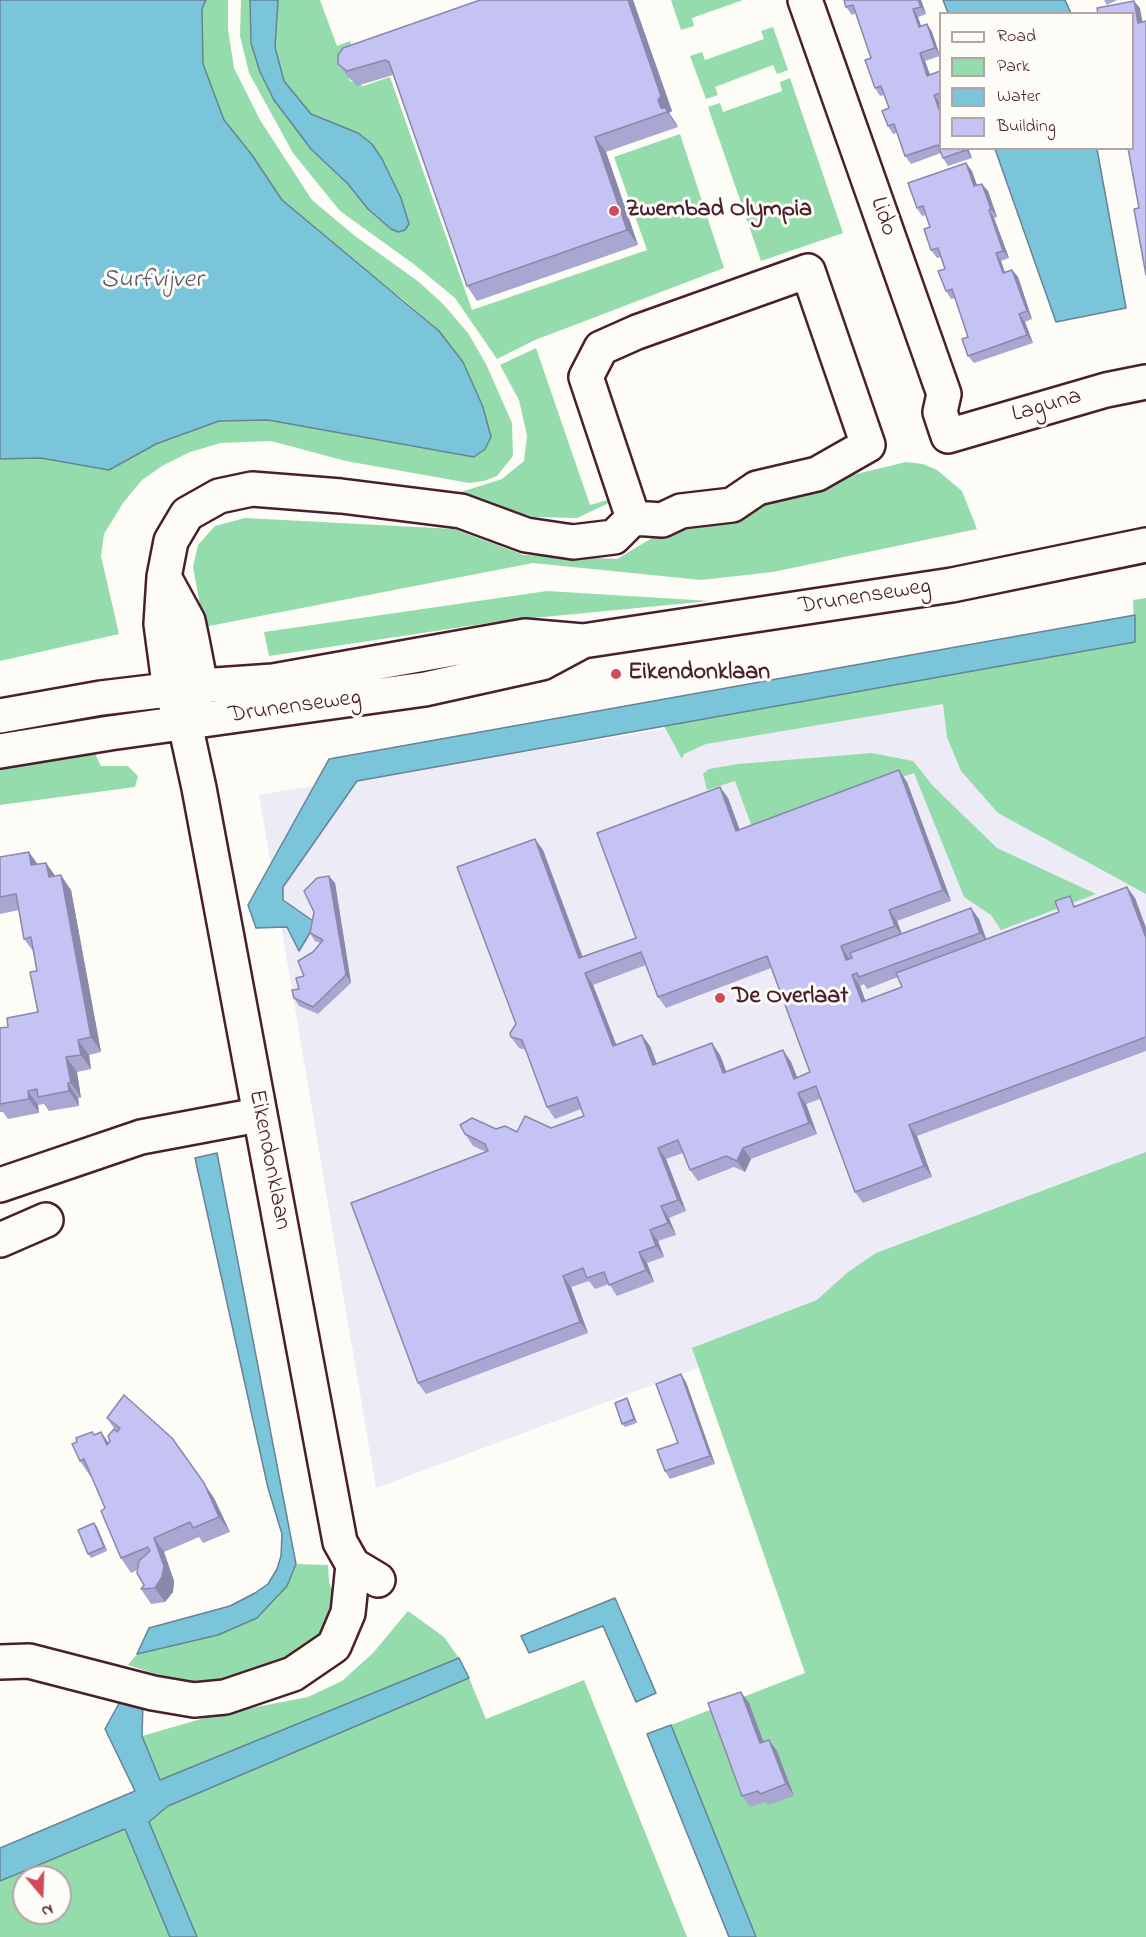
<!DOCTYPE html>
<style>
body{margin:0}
#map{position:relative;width:1146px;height:1937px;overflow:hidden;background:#fdfcf7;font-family:"Indie Flower",sans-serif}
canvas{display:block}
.legend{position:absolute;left:939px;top:12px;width:195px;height:138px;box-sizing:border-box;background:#fdfcf7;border:2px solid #b5a4a5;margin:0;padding:8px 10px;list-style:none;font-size:18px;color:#4a1f2b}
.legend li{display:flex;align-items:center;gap:12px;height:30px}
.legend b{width:30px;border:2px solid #b5a4a5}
.north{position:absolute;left:12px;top:1865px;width:60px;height:60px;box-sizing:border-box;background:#fdfcf7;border:2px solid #b5a4a5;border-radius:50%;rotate:161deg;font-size:16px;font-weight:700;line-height:24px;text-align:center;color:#4a1f2b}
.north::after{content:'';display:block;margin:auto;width:21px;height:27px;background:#d1495b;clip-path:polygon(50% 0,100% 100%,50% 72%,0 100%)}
</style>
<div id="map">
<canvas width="1146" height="1937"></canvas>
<ul class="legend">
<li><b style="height:8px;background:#fdfcf7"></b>Road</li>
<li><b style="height:16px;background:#94dcab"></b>Park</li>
<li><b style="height:16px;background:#7bc5db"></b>Water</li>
<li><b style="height:16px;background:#c5c2f4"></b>Building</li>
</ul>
<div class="north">N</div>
</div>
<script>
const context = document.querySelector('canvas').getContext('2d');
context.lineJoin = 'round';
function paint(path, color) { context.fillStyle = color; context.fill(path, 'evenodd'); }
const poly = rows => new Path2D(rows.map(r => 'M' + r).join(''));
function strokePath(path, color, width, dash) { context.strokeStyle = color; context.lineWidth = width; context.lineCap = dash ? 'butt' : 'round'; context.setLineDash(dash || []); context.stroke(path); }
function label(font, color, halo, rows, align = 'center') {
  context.font = font + ' "Indie Flower",sans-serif'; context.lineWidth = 6; context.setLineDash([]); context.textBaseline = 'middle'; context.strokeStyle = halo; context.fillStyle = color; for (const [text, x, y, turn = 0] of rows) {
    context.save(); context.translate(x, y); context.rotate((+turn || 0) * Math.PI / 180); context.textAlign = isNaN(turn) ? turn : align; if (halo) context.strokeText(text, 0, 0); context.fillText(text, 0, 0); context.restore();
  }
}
paint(poly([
 [1128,654,1146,731,1146,1201,376,1488,259,795]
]), '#ecebf6');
paint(poly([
 [206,0,228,0,228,29,234,68,260,120,312,200,355,236,419,282,444,305,468,333,486,364,512,423,513,456,497,476,484,481,469,483,346,461,271,441,221,443,190,452,162,466,142,480,123,503,104,534,101,556,119,634,0,661,0,459,41,458,109,470,156,444,218,421,268,420,474,457,463,362,439,331,405,301,326,239,282,200,252,155,224,120,203,64,202,9],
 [241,0,320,0,337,46,350,41,356,61,349,78,350,81,363,86,390,77,472,310,647,250,614,157,680,134,724,268,535,340,497,359,455,298,415,265,340,211,293,153,249,73,240,36],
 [671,0,743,0,692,18,694,26,681,30],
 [773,27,788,70,777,74,773,65,715,87,718,95,706,99,690,56,702,52,705,60,764,39,761,31],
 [790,78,843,233,761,261,708,107,720,103,723,112,782,91,780,82],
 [536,348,590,505,611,499,607,504,577,518,533,517,458,493,502,479,524,461,527,436,519,400,500,365],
 [906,462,923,464,937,470,962,491,977,529,773,572,701,580,533,563,204,627,193,567,198,545,215,526,245,518,454,529,524,555,617,559,669,528,769,495],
 [547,591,710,601,502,621,269,656,264,632],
 [1146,598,1146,894,998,813,961,771,947,737,943,704,706,744,684,754,682,759,664,726,1135,642,1133,600],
 [92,747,101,766,128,766,138,776,135,787,0,805,0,762],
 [872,753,913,761,933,786,997,848,1096,894,1001,930,991,915,964,897,914,773,752,827,735,781,707,790,703,774,709,769,738,764],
 [1146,1152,1146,1937,756,1937,671,1725,805,1673,692,1348,817,1300,848,1272,876,1253],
 [296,1564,328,1565,329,1582,338,1609,334,1623,301,1662,185,1697,159,1675,128,1665,137,1654,218,1635,294,1571],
 [408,1611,444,1637,459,1658,160,1780,142,1736,215,1715,308,1697,342,1681,373,1653],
 [469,1678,486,1719,584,1680,687,1937,197,1937,149,1822,168,1806],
 [125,1829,170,1937,0,1937,0,1881],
 [24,1877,60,1877,60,1913,24,1913]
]), '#94dcab');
const water = poly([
 [0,0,206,0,202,9,203,64,224,120,252,155,282,200,439,331,463,362,483,407,491,437,485,449,474,457,268,420,219,421,156,444,109,470,41,458,0,459,0,0],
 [250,0,278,0,275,47,284,81,311,114,358,133,372,144,382,159,401,198,409,224,405,230,398,232,391,229,368,209,348,184,311,149,274,100,260,72,251,43,250,0],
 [943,0,1065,0,1071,13,948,13,943,0],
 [995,149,1097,149,1126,308,1056,322,995,149],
 [1135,615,1135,642,357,781,283,887,283,900,316,923,299,951,287,927,256,928,248,905,329,759,1135,615],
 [217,1153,296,1564,287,1586,257,1618,218,1635,137,1654,149,1628,230,1606,255,1593,268,1584,277,1569,281,1556,282,1534,268,1488,195,1158,217,1153],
 [615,1598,656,1693,636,1702,603,1626,529,1653,521,1636,615,1598],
 [459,1658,469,1678,168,1806,149,1822,197,1937,170,1937,125,1829,0,1881,0,1848,135,1791,105,1729,123,1696,143,1702,142,1736,160,1780,459,1658],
 [671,1725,756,1937,729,1937,647,1734,671,1725]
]);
paint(water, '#7bc5db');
strokePath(water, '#678395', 1.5);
const minor = poly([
 [805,0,944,394,940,412,948,436,1106,390,1146,382],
 [164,577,188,621,192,640,201,686,193,706],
 [0,716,101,698,201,686,273,681,525,636,583,641,952,585,1146,545],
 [0,751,110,733,425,689,542,663,583,641],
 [0,1185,141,1137,258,1115],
 [0,1240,46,1220],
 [378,1580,353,1565,340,1542,199,788,185,724,170,691,161,624,164,577,171,541,187,514,219,496,252,489,341,496,461,511,526,535,573,542,614,537,633,518,662,520,681,511,732,505,757,488,817,474,868,445,808,271,637,332,601,348,586,377,633,518],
 [0,1662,29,1661,153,1693,194,1700,225,1697,293,1674,334,1646,348,1613,353,1565]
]);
strokePath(minor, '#4a1f2b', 38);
strokePath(minor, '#fdfcf7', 33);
paint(poly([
 [480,0,633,0,672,111,669,113,676,123,678,127,606,152,638,245,477,301,467,286,393,75,357,86,349,78,338,64],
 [844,0,921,0,926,14,918,17,921,26,927,24,932,32,940,56,925,61,930,75,940,71,940,148,968,148,972,158,948,166,943,158,941,153,911,164,905,156,897,133,893,134,888,126,889,108,884,95,880,96,875,88,871,58,856,13,852,15,846,7],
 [1104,0,1117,0,1107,5],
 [966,163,972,171,977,185,988,191,997,217,994,218,1009,258,1001,261,1005,272,1012,270,1018,277,1032,319,1025,322,1033,343,974,363,968,356,968,337,955,298,951,299,946,291,945,269,941,257,937,258,931,250,930,227,926,215,922,216,917,208],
 [907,782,951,901,897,921,902,934,979,919,986,939,1076,905,1135,898,1146,928,1146,1051,917,1136,932,1177,863,1203,855,1192,820,1099,806,1104,817,1134,751,1159,745,1172,734,1167,698,1181,690,1170,683,1153,666,1159,686,1211,669,1218,676,1235,658,1241,664,1257,647,1263,654,1282,617,1296,609,1284,595,1289,589,1281,571,1287,588,1333,426,1394,418,1383,486,1152,473,1146,465,1134,496,1129,517,1132,551,1128,584,1116,581,1109,555,1119,547,1107,526,1050,519,1048,511,1037,516,1024,543,850,583,957,636,938,720,787,728,798,740,830],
 [646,965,658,997,666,1008,771,968,810,1072,797,1077,791,1062,783,1050,726,1071,720,1055,657,1064,650,1046,616,1044,593,985],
 [898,977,902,987,865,1001,860,986,864,984,867,989],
 [0,857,38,864,46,863,55,876,71,890,101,1052,89,1055,91,1069,77,1072,81,1098,78,1098,79,1106,49,1111,44,1104,38,1105,39,1113,8,1119,3,1112,0,1112,0,1028,8,1027,38,1012,37,971,33,951,24,939,19,910,0,914],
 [335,883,351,983,318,1014,299,1006,294,998,299,989,313,952,320,943,315,941,310,933],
 [686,1382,715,1464,670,1479,665,1471,678,1443],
 [627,1398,629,1402,637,1423,625,1427,622,1424],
 [107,1418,214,1498,230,1532,203,1543,199,1537,164,1552,174,1581,173,1592,165,1602,151,1604,141,1589,144,1585,137,1570,131,1573,121,1558,105,1508,91,1475,90,1476,80,1461,101,1432,109,1443,116,1431],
 [94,1523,97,1527,107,1551,91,1558,88,1554],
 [749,1703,763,1742,769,1740,777,1751,794,1796,768,1805,765,1802,750,1807,742,1796]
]), '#a9a7d2');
paint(poly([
 [628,0,633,0,672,111,669,113,676,123,678,127,667,112,661,108],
 [918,0,921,0,926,14,921,7],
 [1134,1,1140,8,1144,30,1138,23],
 [913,9,918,17,924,35,919,27],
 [927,24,932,32,940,56,935,48],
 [920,53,925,61,933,83,927,76],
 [934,95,940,103,940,113],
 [595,137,606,152,638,245,627,230],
 [966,148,968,148,972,158,966,150],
 [966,163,972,171,980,194,974,186],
 [982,184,988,191,997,217,991,209],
 [989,210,994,218,1009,258,1003,251],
 [996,253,1001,261,1008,281,1003,273],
 [1012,270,1018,277,1032,319,1027,311],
 [1019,314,1025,322,1033,343,1027,335],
 [899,770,907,782,951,901,943,890],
 [720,787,728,798,744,842,736,831],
 [535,839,543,850,587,970,579,958],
 [29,852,39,866,31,865],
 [46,863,56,877,49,877],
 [61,875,71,890,101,1052,91,1037],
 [329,876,335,883,351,983,346,975],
 [1127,887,1135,898,1146,928,1146,938],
 [971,908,979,919,988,944,980,933],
 [889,910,897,921,903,937,895,926],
 [841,946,849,958,854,971,846,960],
 [585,973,593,985,621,1057,613,1046],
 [852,975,860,986,870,1013,862,1002],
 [642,1035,650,1046,661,1076,653,1065],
 [78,1040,89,1055,91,1069,81,1055],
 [712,1043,720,1055,731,1084,723,1073],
 [783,1050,791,1062,802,1090,794,1079],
 [66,1057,77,1072,81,1098,71,1083],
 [68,1083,78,1098,79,1106,69,1091],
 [28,1091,38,1105,39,1113,29,1099],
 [798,1093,806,1104,817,1134,809,1123],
 [909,1125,917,1136,932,1177,924,1166],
 [658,1148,666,1159,686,1211,678,1200],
 [743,1148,751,1159,745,1172,737,1161],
 [661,1206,669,1218,676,1235,668,1223],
 [650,1230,658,1241,664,1257,656,1246],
 [639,1252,647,1263,654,1282,646,1270],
 [563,1276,571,1287,588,1333,580,1322],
 [681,1374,686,1382,715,1464,710,1456],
 [627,1398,629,1402,637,1423,634,1419],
 [101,1432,111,1447,107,1445],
 [204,1483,214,1498,230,1532,219,1517],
 [94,1523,97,1527,107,1551,104,1547],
 [154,1538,164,1552,174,1581,173,1592,165,1602,155,1588],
 [741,1692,749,1703,768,1754,760,1743],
 [769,1740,777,1751,794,1796,786,1784]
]), '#8a88ab');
const building = poly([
 [480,0,628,0,661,96,658,100,661,108,666,108,667,112,595,137,627,230,467,286,389,62,385,60,347,71,338,64,338,55,343,48,480,0],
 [844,0,918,0,921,7,913,9,919,27,927,24,935,48,920,53,927,76,940,71,940,93,934,95,940,112,940,148,966,148,966,150,943,158,938,145,905,156,894,124,888,126,882,111,889,108,881,86,875,88,865,60,871,58,853,5,846,7,844,0],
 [1134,1,1138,23,1146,21,1146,275,1134,209,1139,208,1128,148,1132,148,1132,14,1098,14,1097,8,1134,1],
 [966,163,974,186,982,184,991,209,989,210,1003,251,996,253,1003,273,1012,270,1027,311,1019,314,1027,335,968,356,962,339,968,337,952,289,946,291,938,271,945,269,938,248,931,250,924,229,930,227,923,206,917,208,908,183,966,163],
 [899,770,943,890,889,910,895,926,841,946,846,960,852,958,850,953,971,908,980,933,859,977,857,973,852,975,862,1002,902,987,896,973,1059,912,1055,901,1070,896,1074,907,1127,887,1146,938,1146,1037,909,1125,924,1166,855,1192,816,1086,798,1093,809,1123,743,1148,737,1161,726,1156,690,1170,678,1140,658,1148,678,1200,661,1206,668,1223,650,1230,656,1246,639,1252,646,1270,609,1285,604,1272,587,1278,583,1268,563,1276,580,1322,418,1383,351,1203,488,1151,485,1144,465,1134,460,1125,472,1118,496,1129,505,1126,517,1132,525,1116,551,1128,584,1116,577,1097,547,1107,522,1040,511,1037,510,1033,516,1024,457,867,535,839,579,958,636,938,597,833,720,787,736,831,899,770],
 [641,952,658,997,767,956,810,1072,794,1079,783,1050,723,1073,712,1043,653,1065,642,1035,613,1046,585,973,641,952],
 [29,852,31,865,46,863,49,877,61,875,91,1037,78,1040,81,1055,66,1057,71,1083,68,1083,69,1091,38,1097,37,1089,28,1091,29,1099,0,1104,0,1028,8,1027,7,1018,38,1012,30,972,37,971,31,937,24,939,16,894,0,897,0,857,29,852],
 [329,876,346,975,313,1007,294,998,292,990,299,989,296,978,304,976,298,961,313,952,323,940,310,933,314,912,304,891,317,878,329,876],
 [681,1374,710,1456,665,1471,657,1450,678,1443,656,1384,681,1374],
 [124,1395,172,1438,204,1483,219,1517,193,1528,190,1522,154,1538,164,1566,162,1577,155,1588,141,1589,144,1585,137,1573,139,1561,150,1551,148,1547,121,1558,101,1511,105,1508,84,1459,80,1461,72,1444,77,1442,76,1438,92,1432,94,1435,101,1432,107,1445,110,1441,108,1436,114,1429,117,1432,120,1428,107,1418,124,1395],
 [627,1398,634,1419,622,1424,615,1403,627,1398],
 [94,1523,104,1547,88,1554,78,1530,94,1523],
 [741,1692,760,1743,769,1740,786,1784,760,1794,758,1791,742,1796,708,1703,741,1692]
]);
paint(building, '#c5c2f4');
strokePath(building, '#8a88ab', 1.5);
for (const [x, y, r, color] of [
 [614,211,6,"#d1495b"],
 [616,674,6,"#d1495b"],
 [720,998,6,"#d1495b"]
]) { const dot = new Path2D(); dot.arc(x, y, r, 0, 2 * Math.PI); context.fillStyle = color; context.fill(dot); strokePath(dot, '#fdfcf7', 2); }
label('bold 24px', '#4a1f2b', '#fdfcf7', [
 ["Zwembad Olympia",626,211],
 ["Eikendonklaan",628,674],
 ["De Overlaat",732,998]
], 'left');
label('24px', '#4a1f2b', '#fdfcf7', [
 ["Lido",882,217,71],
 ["Laguna",1047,407,-16],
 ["Drunenseweg",865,598,-9],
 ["Drunenseweg",295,708,-8],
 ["Eikendonklaan",268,1160,79]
]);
label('italic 26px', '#5b5969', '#fdfcf7', [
 ["Surfvijver",152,282]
]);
</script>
